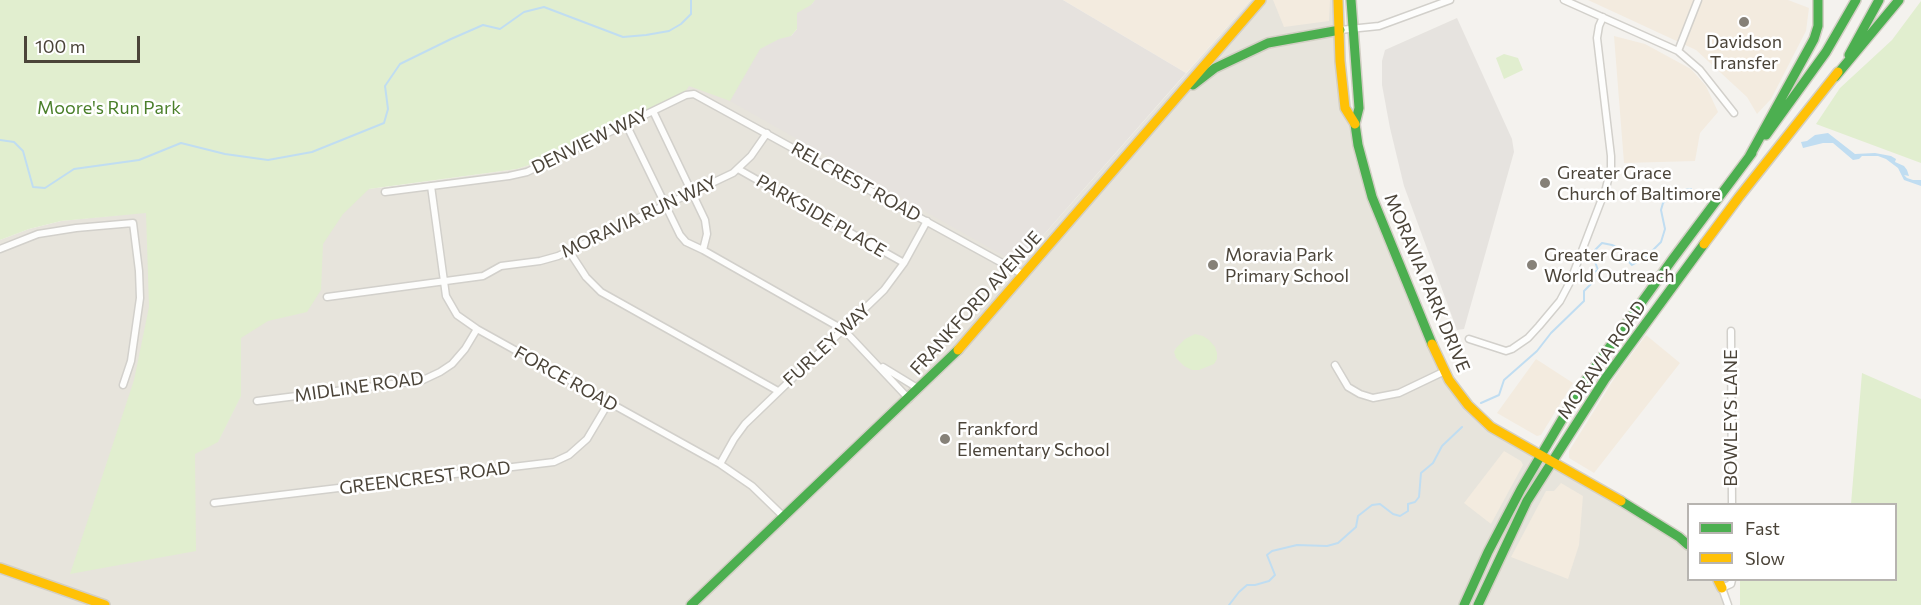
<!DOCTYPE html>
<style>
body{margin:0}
#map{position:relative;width:1921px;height:605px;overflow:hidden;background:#f4f2ee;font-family:Commissioner,sans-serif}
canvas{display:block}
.legend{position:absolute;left:1687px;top:503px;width:210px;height:78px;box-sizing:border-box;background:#fff;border:2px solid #b7b4b0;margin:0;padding:8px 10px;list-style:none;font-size:18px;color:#4b4439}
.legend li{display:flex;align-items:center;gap:12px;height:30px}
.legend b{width:30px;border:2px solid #b7b4b0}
.scale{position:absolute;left:24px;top:36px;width:116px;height:27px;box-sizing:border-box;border:3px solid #4b4439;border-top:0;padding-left:8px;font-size:18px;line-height:21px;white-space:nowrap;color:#4b4439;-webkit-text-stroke:4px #fff;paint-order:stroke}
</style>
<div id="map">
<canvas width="1921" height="605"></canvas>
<ul class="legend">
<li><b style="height:8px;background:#4caf50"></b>Fast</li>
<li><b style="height:8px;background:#ffc107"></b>Slow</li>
</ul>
<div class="scale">100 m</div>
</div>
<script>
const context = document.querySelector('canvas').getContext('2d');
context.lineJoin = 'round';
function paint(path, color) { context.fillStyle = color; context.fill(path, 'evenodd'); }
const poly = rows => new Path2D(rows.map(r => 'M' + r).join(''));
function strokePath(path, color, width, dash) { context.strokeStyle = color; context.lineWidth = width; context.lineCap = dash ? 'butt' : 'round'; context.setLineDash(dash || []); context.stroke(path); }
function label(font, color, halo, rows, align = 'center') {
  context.font = font + ' Commissioner,sans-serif'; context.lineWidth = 5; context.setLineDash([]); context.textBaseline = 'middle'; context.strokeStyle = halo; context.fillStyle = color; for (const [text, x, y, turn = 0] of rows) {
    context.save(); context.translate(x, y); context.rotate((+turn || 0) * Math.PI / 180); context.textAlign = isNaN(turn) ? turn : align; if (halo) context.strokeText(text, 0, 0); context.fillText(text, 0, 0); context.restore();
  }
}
paint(poly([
 [713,0,815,0,791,36,1018,264,1251,0,1338,0,1345,108,1355,124,1372,197,1449,380,1480,417,1688,545,1688,580,1718,580,1728,605,0,605,0,240,29,229,61,221,386,187,517,169,532,164,685,92]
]), '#e7e4dc');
paint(poly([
 [1063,0,1251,0,1186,73],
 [1273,0,1330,0,1329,21,1284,27],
 [1588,0,1788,0,1809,8,1806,31,1771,99,1757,114,1747,97,1696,50],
 [1614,36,1645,44,1691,69,1706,86,1718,112,1700,133,1695,161,1624,163],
 [1646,335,1680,363,1594,473,1569,458,1569,451,1617,374],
 [1536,359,1573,383,1541,435,1537,436,1497,413],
 [1504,451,1521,461,1523,465,1491,524,1464,503],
 [1561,483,1583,496,1579,545,1568,579,1511,557,1546,491,1554,491]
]), '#f3ebdf');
paint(poly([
 [815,0,1063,0,1186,73,1018,264,730,101,760,49,779,39,791,36,797,29,797,13,811,5]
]), '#e6e2de');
paint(poly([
 [0,0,815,0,811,5,797,13,797,29,791,36,779,39,760,49,730,101,689,86,685,92,532,164,517,169,369,189,343,214,323,244,321,290,307,312,268,321,241,338,241,396,218,442,195,454,196,551,70,574,134,380,149,307,146,213,61,221,29,229,0,240],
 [1921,1,1921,163,1816,124,1840,88,1892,40],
 [1504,54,1518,58,1523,70,1504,79,1496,58],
 [1195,334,1203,336,1209,340,1215,347,1217,353,1217,359,1214,364,1199,370,1192,370,1184,366,1176,358,1174,352,1176,348,1185,339],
 [1862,373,1921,399,1921,605,1740,605,1740,580,1896,580,1896,504,1851,504]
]), '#e1eecf');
paint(poly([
 [1457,18,1512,139,1514,152,1464,329,1457,330,1404,186,1390,128,1382,85,1382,61,1385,50]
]), '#e6e3df');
paint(poly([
 [1828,133,1855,154,1875,153,1891,156,1896,159,1895,162,1904,166,1907,170,1909,176,1904,175,1907,178,1913,180,1921,180,1921,186,1904,180,1898,168,1886,159,1878,156,1862,156,1859,159,1853,160,1833,143,1823,143,1803,148,1801,142,1807,141,1815,135]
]), '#c0ddf1');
strokePath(poly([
 [0,140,14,142,23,151,33,187,45,188,74,169,139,160,181,143,225,154,268,160,312,152,384,123,388,109,385,86,400,64,451,39,483,25,500,29,524,12,544,7,623,37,646,35,669,31,681,24,691,14,691,0],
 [1481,403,1499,395,1504,380,1537,351,1551,333,1584,301,1584,291,1594,281,1591,274,1598,270,1594,259,1595,250,1602,243,1612,245,1621,249,1627,260,1632,265,1646,257,1661,242,1665,229,1661,210,1663,203,1678,191,1691,189],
 [1229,605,1239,592,1247,585,1255,585,1269,581,1275,575,1267,555,1272,551,1297,545,1327,546,1338,543,1356,527,1358,516,1372,505,1380,504,1393,514,1400,516,1408,511,1408,504,1415,502,1419,497,1421,473,1433,463,1442,446,1462,427]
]), '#c0ddf1', 2);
const street = poly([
 [1564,0,1678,51,1700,70,1734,113],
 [1340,30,1379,26,1450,0],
 [1678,51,1698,0],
 [653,111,705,220,707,234,703,250],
 [626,124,680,235,686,242,703,250,844,330,909,399],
 [738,169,904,263],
 [431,186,446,296,457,315,477,329,720,464,752,486,784,517],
 [385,192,509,176,527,172,686,95,694,94,1024,275],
 [0,249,38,234,76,228,133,223,139,271,140,298,131,361,123,385],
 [569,251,586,277,601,292,778,391],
 [327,297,483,276,501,266,540,261,558,256,733,173,751,156,767,133],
 [1731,331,1732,504],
 [1469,339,1506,351,1512,349,1528,338,1539,326,1560,301,1570,282,1606,188,1611,168,1611,156,1597,38,1599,26,1603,17],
 [1335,365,1348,387,1360,394,1373,398,1399,393,1445,371],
 [883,367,919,389],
 [257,401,423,380,440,372,452,364,465,349,477,329],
 [720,464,734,439,745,424,884,290,904,263,927,221],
 [214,503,554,462,569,455,587,439,609,402],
 [1728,605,1722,588,1731,584,1732,580]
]);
const fast = poly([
 [1351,0,1359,108,1355,124,1358,145,1372,197,1432,344],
 [1849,55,1879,0],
 [1835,77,1899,0],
 [1193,85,1215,68,1268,43,1340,30],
 [1766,135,1826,52,1856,0],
 [1749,157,1814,39,1818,26,1818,0],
 [1621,501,1679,537,1688,545],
 [691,605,958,350],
 [1464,605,1488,552,1521,489,1583,384,1672,260,1752,153],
 [1478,605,1527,501,1605,379,1704,244]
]);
const slow = poly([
 [1338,0,1340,61,1345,108,1355,124],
 [1704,244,1739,197,1838,72],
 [1432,344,1449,380,1468,405,1491,427,1621,501],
 [958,350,1261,0],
 [0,568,105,605],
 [1718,580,1722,588]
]);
strokePath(street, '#d2d0cb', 9);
strokePath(fast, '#d3cfc5', 12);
strokePath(slow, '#d3cfc5', 12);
strokePath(street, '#fdfdfc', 6);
strokePath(fast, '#4caf50', 9);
strokePath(slow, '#ffc107', 9);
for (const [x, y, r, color] of [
 [1744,22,6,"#868178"],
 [1545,183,6,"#868178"],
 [1213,265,6,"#868178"],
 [1532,265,6,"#868178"],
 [945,439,6,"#868178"]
]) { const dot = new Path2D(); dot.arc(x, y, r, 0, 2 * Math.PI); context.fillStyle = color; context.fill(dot); strokePath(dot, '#fff', 2); }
label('18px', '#4b4439', '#fff', [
 ["Davidson",1744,42,"center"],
 ["Transfer",1744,63,"center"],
 ["Greater Grace",1557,173],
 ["Church of Baltimore",1557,194],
 ["Moravia Park",1225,255],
 ["Primary School",1225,276],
 ["Greater Grace",1544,255],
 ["World Outreach",1544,276],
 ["Frankford",957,429],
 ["Elementary School",957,450]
], 'left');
label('18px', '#4a7f2a', '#fff', [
 ["Moore's Run Park",109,108]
]);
label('18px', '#4b4439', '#fff', [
 ["DENVIEW WAY",590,141,-26],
 ["RELCREST ROAD",856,182,29],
 ["PARKSIDE PLACE",821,216,30],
 ["MORAVIA RUN WAY",639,217,-25],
 ["MORAVIA PARK DRIVE",1427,283,67],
 ["FRANKFORD AVENUE",976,303,-48],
 ["FURLEY WAY",827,345,-43],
 ["MORAVIA ROAD",1602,360,-55],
 ["FORCE ROAD",566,379,29],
 ["MIDLINE ROAD",359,387,-8],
 ["BOWLEYS LANE",1731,418,-90],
 ["GREENCREST ROAD",425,478,-7]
]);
</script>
